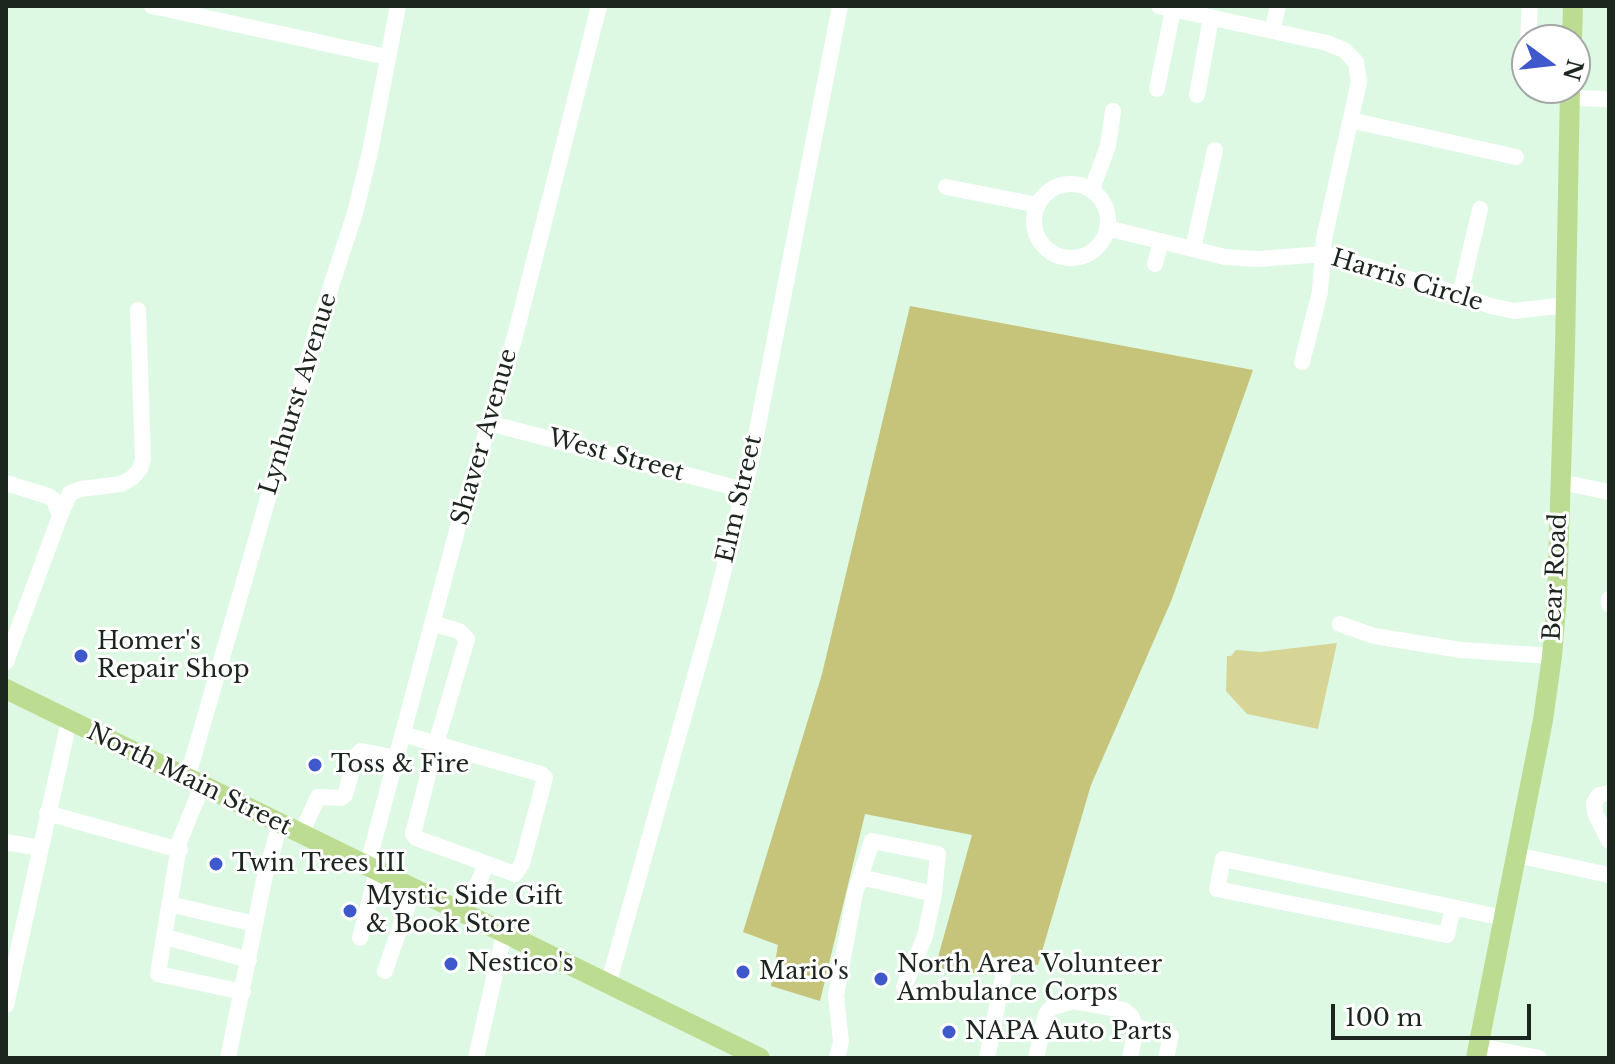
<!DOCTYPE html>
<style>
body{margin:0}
#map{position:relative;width:1615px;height:1064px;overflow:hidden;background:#ddf9e4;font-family:"Libre Baskerville",serif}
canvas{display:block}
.frame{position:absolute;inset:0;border:8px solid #1c261f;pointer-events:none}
.north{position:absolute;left:1511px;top:24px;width:80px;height:80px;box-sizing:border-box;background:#fff;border:2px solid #a4a8a5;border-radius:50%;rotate:105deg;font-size:22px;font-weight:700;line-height:32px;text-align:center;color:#1c261f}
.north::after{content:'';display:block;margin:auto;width:28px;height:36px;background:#3f58cb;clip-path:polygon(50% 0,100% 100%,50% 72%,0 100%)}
.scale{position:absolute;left:1331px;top:1004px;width:200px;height:36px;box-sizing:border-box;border:4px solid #1c261f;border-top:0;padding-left:10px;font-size:24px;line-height:28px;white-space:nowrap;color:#1c261f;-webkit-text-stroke:6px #fff;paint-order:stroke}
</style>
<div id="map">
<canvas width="1615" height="1064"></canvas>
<div class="frame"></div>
<div class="north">N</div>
<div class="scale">100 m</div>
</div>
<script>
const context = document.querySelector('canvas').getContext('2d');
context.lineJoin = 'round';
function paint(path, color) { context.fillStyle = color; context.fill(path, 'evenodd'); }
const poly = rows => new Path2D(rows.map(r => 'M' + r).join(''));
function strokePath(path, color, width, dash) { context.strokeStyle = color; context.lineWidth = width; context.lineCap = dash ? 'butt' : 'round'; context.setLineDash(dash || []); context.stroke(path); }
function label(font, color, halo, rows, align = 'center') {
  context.font = font + ' "Libre Baskerville",serif'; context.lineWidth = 6; context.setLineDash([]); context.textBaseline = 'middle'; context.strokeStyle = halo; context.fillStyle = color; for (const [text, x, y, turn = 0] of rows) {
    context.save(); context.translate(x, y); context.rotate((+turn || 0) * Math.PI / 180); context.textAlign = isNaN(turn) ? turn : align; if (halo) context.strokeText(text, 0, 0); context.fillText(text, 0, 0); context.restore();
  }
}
paint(poly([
 [1337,643,1318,729,1247,714,1226,691,1227,656,1231,656,1236,650,1260,652]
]), '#d7d595');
paint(poly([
 [910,306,1253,370,1172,599,1091,785,1038,965,991,957,988,975,935,968,972,835,865,814,820,1001,771,986,778,945,743,932,822,674]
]), '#c6c47a');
strokePath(poly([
 [152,6,387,57],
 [1159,6,1327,43,1344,50,1356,62,1359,82,1324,239,1320,292,1302,362],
 [1272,31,1278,6],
 [1528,40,1530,6],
 [1526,80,1527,57],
 [1157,89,1173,10],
 [1197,95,1211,18],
 [1570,98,1609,99],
 [1350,120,1516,157],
 '1034 221a37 37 0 1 1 74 0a37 37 0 1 1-74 0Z',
 [946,187,1038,205],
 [1092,189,1108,146,1113,111],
 [1107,228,1225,257,1258,259,1324,254,1439,288,1491,306,1514,311,1566,305],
 [1193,249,1215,150],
 [1155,264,1161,241],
 [1460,295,1480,209],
 [489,423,744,490],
 [1560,482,1609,492],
 [6,483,48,496,54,500,60,516,6,662],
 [60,516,70,493,81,489,121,484,132,478,140,469,143,460,138,310],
 [1609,599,1609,604],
 [1340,624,1374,636,1461,650,1552,656],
 [403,734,436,744,541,774,545,778,522,864,515,874,416,838,413,834,436,744,467,639,459,631,432,623],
 [187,779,316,332,355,213,370,152,398,6],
 [202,786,180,840,158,974,243,992],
 [1609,793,1599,795,1594,803,1595,813,1609,841],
 [47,813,180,850],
 [301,834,318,797,341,798,345,795,356,756,361,751,397,758],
 [6,842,40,848],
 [1516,855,1609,875],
 [367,867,458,527,515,336,599,6],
 [860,877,934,894],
 [169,904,255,924],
 [1453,907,1447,935,1217,889,1223,859,1504,918],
 [464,915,486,865],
 [166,937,249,960],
 [360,938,377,872],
 [385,971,413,890],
 [608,985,714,609,751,461,840,6],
 [6,1005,69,721],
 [1136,1027,1171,1036,1166,1058],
 [1479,1046,1539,1058],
 [228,1058,264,880,280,824],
 [476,1058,504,934],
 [837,1058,841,1042,836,995,855,893,872,841,938,854,934,894,925,936,904,987],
 [987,1058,1004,971],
 [1036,1058,1046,1014,1051,1008,1073,1001,1124,1010,1131,1016,1136,1027,1130,1058]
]), '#fff', 16);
strokePath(poly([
 [1572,40,1573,6],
 [6,689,760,1058],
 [1476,1058,1543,720,1552,656,1557,597,1565,348,1570,88]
]), '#bcdd91', 20);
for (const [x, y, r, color] of [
 [81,656,8,"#3f58cb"],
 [315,765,8,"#3f58cb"],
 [216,864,8,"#3f58cb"],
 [350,911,8,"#3f58cb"],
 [451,964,8,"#3f58cb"],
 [743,972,8,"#3f58cb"],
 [881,979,8,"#3f58cb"],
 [949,1032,8,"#3f58cb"]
]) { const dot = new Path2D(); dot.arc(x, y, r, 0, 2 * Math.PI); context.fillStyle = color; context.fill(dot); strokePath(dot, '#fff', 3); }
label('24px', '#1c261f', '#fff', [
 ["Harris Circle",1407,281,17],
 ["Lynhurst Avenue",299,394,-73],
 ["Shaver Avenue",485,437,-74],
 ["West Street",616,456,15],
 ["Elm Street",740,499,-77],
 ["Bear Road",1556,577,-87],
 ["North Main Street",189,780,26]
]);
label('24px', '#1c261f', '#fff', [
 ["Homer's",97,642],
 ["Repair Shop",97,670],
 ["Toss & Fire",331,765],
 ["Twin Trees III",232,864],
 ["Mystic Side Gift",366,897],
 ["& Book Store",366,925],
 ["Nestico's",467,964],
 ["North Area Volunteer",897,965],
 ["Ambulance Corps",897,993],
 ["Mario's",759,972],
 ["NAPA Auto Parts",965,1032]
], 'left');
</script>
